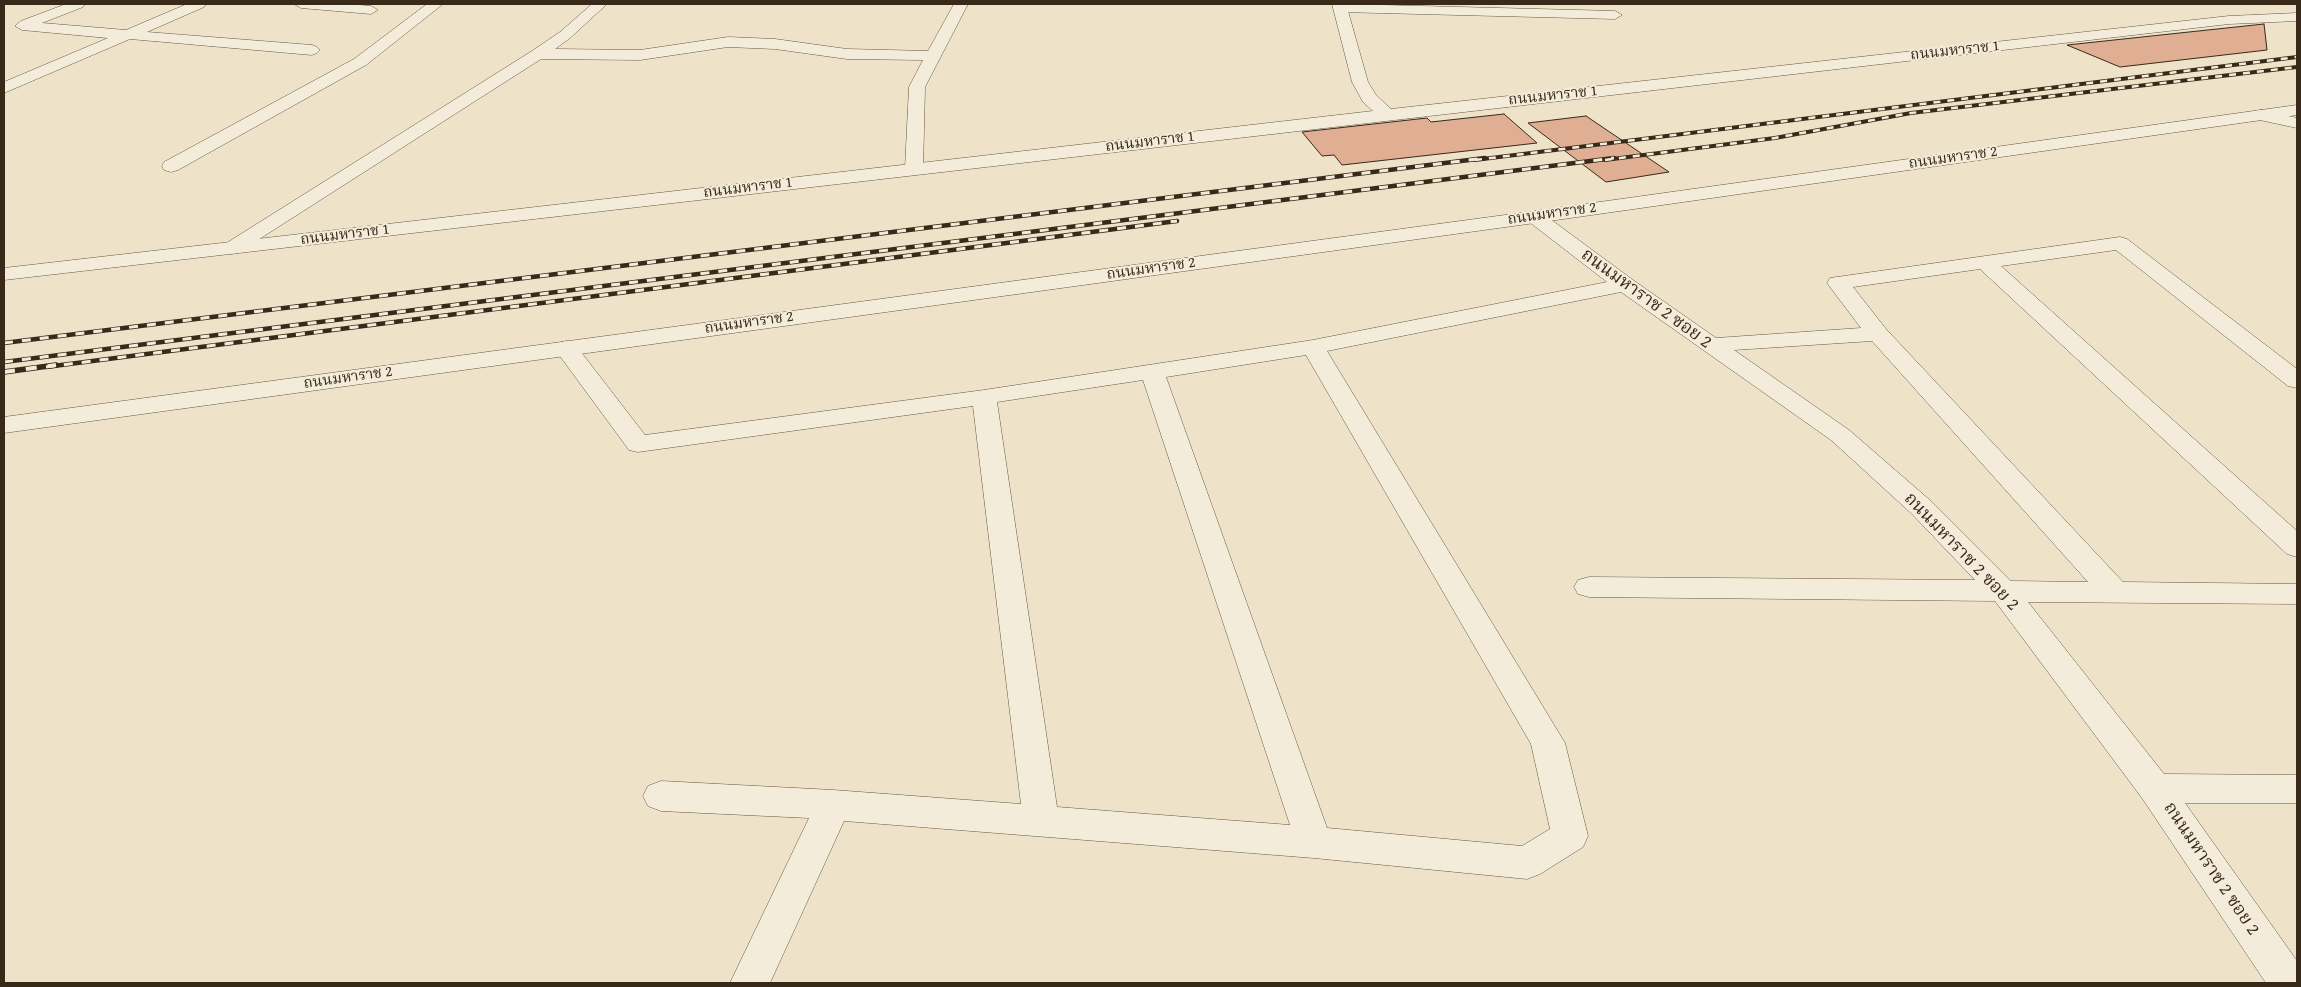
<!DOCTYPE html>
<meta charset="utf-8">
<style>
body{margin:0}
#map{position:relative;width:2301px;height:987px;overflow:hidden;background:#eee2c8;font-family:"Gentium Book Plus",serif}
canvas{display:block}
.frame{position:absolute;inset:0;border:5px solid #382918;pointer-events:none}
</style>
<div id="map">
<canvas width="2301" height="987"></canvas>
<div class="frame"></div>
</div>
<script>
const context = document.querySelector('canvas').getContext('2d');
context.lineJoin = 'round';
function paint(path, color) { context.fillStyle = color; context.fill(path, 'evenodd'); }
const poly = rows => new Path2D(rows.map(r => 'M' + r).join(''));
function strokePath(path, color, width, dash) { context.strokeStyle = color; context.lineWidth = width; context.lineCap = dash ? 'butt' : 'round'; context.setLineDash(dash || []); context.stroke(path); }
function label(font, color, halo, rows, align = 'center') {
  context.font = font + ' "Gentium Book Plus","Noto Serif Thai",serif'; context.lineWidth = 4; context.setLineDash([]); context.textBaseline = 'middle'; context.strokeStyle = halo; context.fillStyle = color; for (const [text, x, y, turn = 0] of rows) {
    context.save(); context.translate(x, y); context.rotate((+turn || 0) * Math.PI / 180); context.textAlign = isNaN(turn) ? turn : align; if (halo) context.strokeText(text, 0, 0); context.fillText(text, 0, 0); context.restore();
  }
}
const building = poly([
 [2264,24,2267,50,2120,67,2067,45,2264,24],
 [1504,114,1537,143,1342,165,1334,155,1322,156,1302,132,1427,118,1431,122,1504,114],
 [1586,116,1669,172,1606,182,1528,123,1586,116]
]);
paint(building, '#dfae93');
strokePath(building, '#382918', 1);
const minor = poly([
 [66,4,85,4,83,7,42,23,126,30,187,4,206,4,204,7,147,32,312,45,317,47,320,50,317,53,312,55,130,39,4,93,4,82,108,38,22,30,15,26,21,21,66,4],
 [294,4,348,4,371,6,378,10,371,14,301,8,294,4],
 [427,4,443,4,366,65,178,170,171,172,164,170,162,166,164,162,354,59,427,4],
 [592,4,607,4,570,38,555,49,640,50,728,37,775,39,847,49,928,51,954,4,968,4,925,87,923,169,921,173,914,175,907,173,905,169,909,87,923,60,847,59,775,49,728,47,640,60,541,59,239,252,232,254,225,252,222,248,225,244,532,51,560,32,592,4],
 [1343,4,1615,11,1622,15,1615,19,1340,12,1333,8,1335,5,1343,4],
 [2261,110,2297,118,2297,128,2255,119,2252,115,2255,111,2261,110],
 [1535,211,1542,213,1633,280,1716,338,1861,328,1827,283,1830,278,2120,237,2127,239,2297,369,2297,388,2288,386,2116,250,2001,266,2297,531,2297,557,2287,554,1980,269,1853,287,1886,329,2123,582,2297,584,2297,604,2028,602,2164,774,2297,775,2297,803,2185,803,2297,961,2297,983,2266,983,2142,798,1995,601,1589,597,1578,594,1574,587,1578,580,1589,577,1975,580,1912,514,1831,440,1621,292,1327,351,1565,743,1588,836,1583,847,1540,874,1527,879,1314,858,844,821,770,983,730,983,809,818,661,811,648,806,643,796,648,786,661,781,833,790,1021,804,973,406,638,452,629,450,554,348,558,343,566,341,574,343,645,435,984,390,1313,340,1607,282,1528,221,1525,217,1528,213,1535,211],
 [1872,341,2088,582,2011,581,1932,502,1849,430,1734,350,1872,341],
 [1306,355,1531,744,1550,829,1522,846,1327,828,1166,377,1306,355],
 [1143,380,1290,825,1057,807,997,402,1143,380]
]);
const tertiary = poly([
 [1332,4,1346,4,1368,82,1376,95,1391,109,2229,16,2297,13,2297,21,2229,24,4,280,4,268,1373,111,1363,102,1352,82,1332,4],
 [2297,105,2297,115,1535,223,4,433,4,417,1535,211,2297,105]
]);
strokePath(minor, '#665744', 1);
strokePath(tertiary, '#665744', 1);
paint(minor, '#f4ecdb');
paint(tertiary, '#f4ecdb');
const railFar2 = poly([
 [1475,160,2297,57],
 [1605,160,1775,138,1911,113,2297,67]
]);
const railFar1 = poly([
 [4,343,1485,158],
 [4,362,1614,158],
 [46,367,1177,221]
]);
const rail = poly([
 [4,372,56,365]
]);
strokePath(railFar2, '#382918', 4);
strokePath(railFar1, '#382918', 4.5);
strokePath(rail, '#382918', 5.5);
strokePath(railFar2, '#f4ecdb', 2.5, [7]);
strokePath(railFar1, '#f4ecdb', 3, [9]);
strokePath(rail, '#f4ecdb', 4, [11]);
label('15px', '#382918', '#f4ecdb', [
 ["ถนนมหาราช 1",1955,51,-6],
 ["ถนนมหาราช 1",1553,96,-6],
 ["ถนนมหาราช 1",1150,142,-7],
 ["ถนนมหาราช 2",1953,158,-8],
 ["ถนนมหาราช 1",748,188,-7],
 ["ถนนมหาราช 2",1552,214,-8],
 ["ถนนมหาราช 1",345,235,-7],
 ["ถนนมหาราช 2",1151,269,-8],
 ["ถนนมหาราช 2",749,323,-8],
 ["ถนนมหาราช 2",348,378,-8]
]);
label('18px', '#382918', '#f4ecdb', [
 ["ถนนมหาราช 2 ซอย 2",1646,299,36],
 ["ถนนมหาราช 2 ซอย 2",1961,552,46],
 ["ถนนมหาราช 2 ซอย 2",2211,869,56]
]);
</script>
